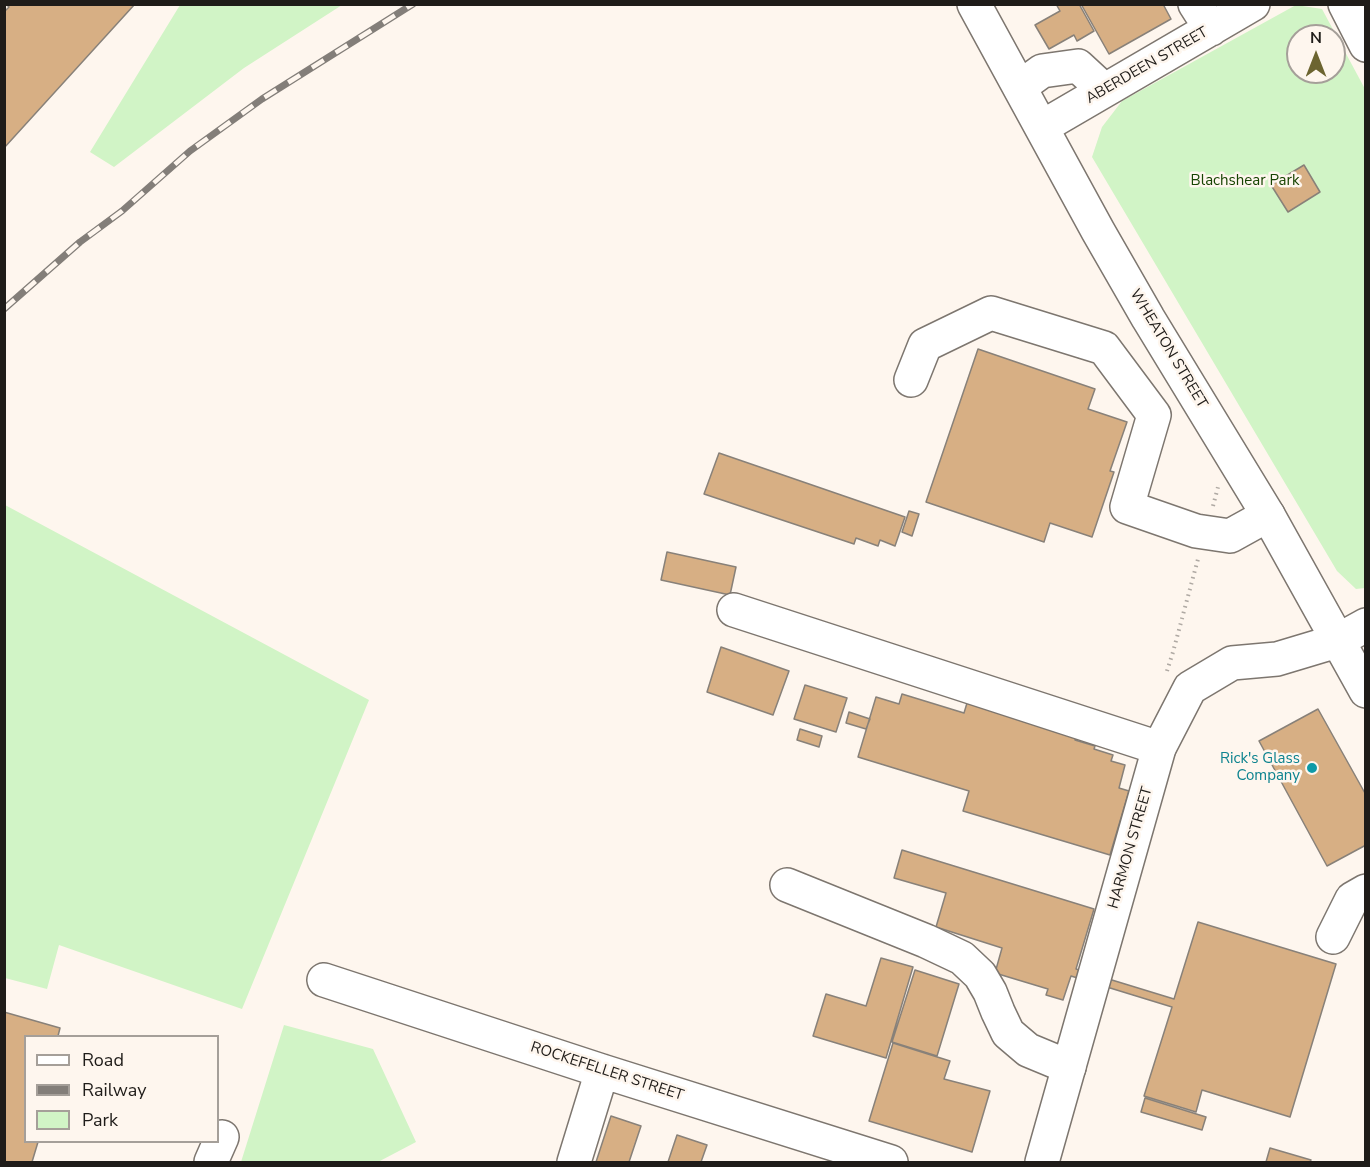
<!DOCTYPE html>
<style>
body{margin:0}
#map{position:relative;width:1370px;height:1167px;overflow:hidden;background:#fef6ee;font-family:"Nunito Sans",sans-serif}
canvas{display:block}
.frame{position:absolute;inset:0;border:6px solid #1f1c19;pointer-events:none}
.legend{position:absolute;left:24px;top:1035px;width:195px;height:108px;box-sizing:border-box;background:#fef6ee;border:2px solid #a59f99;margin:0;padding:8px 10px;list-style:none;font-size:18px;color:#1f1c19}
.legend li{display:flex;align-items:center;gap:12px;height:30px}
.legend b{width:30px;border:2px solid #a59f99}
.north{position:absolute;left:1286px;top:24px;width:60px;height:60px;box-sizing:border-box;background:#fef6ee;border:2px solid #a59f99;border-radius:50%;rotate:0deg;font-size:16px;font-weight:700;line-height:24px;text-align:center;color:#1f1c19}
.north::after{content:'';display:block;margin:auto;width:21px;height:27px;background:#6c6430;clip-path:polygon(50% 0,100% 100%,50% 72%,0 100%)}
</style>
<div id="map">
<canvas width="1370" height="1167"></canvas>
<div class="frame"></div>
<ul class="legend">
<li><b style="height:8px;background:#fff"></b>Road</li>
<li><b style="height:8px;background:#837e79"></b>Railway</li>
<li><b style="height:16px;background:#d1f4c6"></b>Park</li>
</ul>
<div class="north">N</div>
</div>
<script>
const context = document.querySelector('canvas').getContext('2d');
context.lineJoin = 'round';
function paint(path, color) { context.fillStyle = color; context.fill(path, 'evenodd'); }
const poly = rows => new Path2D(rows.map(r => 'M' + r).join(''));
function strokePath(path, color, width, dash) { context.strokeStyle = color; context.lineWidth = width; context.lineCap = dash ? 'butt' : 'round'; context.setLineDash(dash || []); context.stroke(path); }
function label(font, color, halo, rows, align = 'center') {
  context.font = font + ' "Nunito Sans",sans-serif'; context.lineWidth = 5; context.setLineDash([]); context.textBaseline = 'middle'; context.strokeStyle = halo; context.fillStyle = color; for (const [text, x, y, turn = 0] of rows) {
    context.save(); context.translate(x, y); context.rotate((+turn || 0) * Math.PI / 180); context.textAlign = isNaN(turn) ? turn : align; if (halo) context.strokeText(text, 0, 0); context.fillText(text, 0, 0); context.restore();
  }
}
paint(poly([
 [180,5,342,5,244,68,114,167,90,152],
 [1296,5,1322,9,1365,89,1365,588,1356,589,1337,571,1092,157,1102,127,1122,101],
 [1298,36,1334,36,1334,72,1298,72],
 [5,505,369,700,242,1009,59,945,47,989,5,978],
 [284,1025,373,1049,416,1142,378,1162,241,1162]
]), '#d1f4c6');
const building = poly([
 [6,4,135,4,4,148,4,12,9,7,6,4],
 [1056,4,1079,4,1094,31,1077,41,1074,35,1049,49,1035,25,1060,11,1056,4],
 [1081,4,1163,4,1171,19,1109,54,1081,4],
 [1304,165,1320,192,1288,212,1271,185,1304,165],
 [978,349,1095,389,1088,409,1127,422,1110,471,1114,472,1092,537,1050,523,1044,542,926,502,978,349],
 [719,453,905,517,895,546,880,540,878,546,856,538,854,544,704,494,719,453],
 [909,511,919,514,912,536,902,532,909,511],
 [667,552,736,567,730,595,661,580,667,552],
 [721,647,789,671,773,715,707,692,721,647],
 [805,685,847,698,836,732,794,719,805,685],
 [902,694,964,713,967,703,1077,733,1075,740,1095,746,1094,749,1113,755,1111,761,1125,765,1119,788,1129,791,1110,855,963,811,969,791,858,757,876,697,899,704,902,694],
 [1318,709,1366,795,1366,845,1327,866,1259,741,1318,709],
 [849,712,870,719,866,729,846,723,849,712],
 [800,729,822,736,819,747,797,740,800,729],
 [902,850,1094,909,1076,969,1174,999,1198,922,1336,964,1290,1117,1202,1090,1196,1112,1144,1096,1172,1007,1071,976,1063,1000,1046,995,1048,989,995,973,1002,948,936,927,946,893,894,878,902,850],
 [881,958,913,967,886,1058,813,1036,826,994,866,1006,881,958],
 [915,970,959,984,937,1056,892,1042,915,970],
 [4,1012,60,1028,58,1036,26,1036,26,1142,38,1142,32,1162,4,1162,4,1012],
 [893,1043,950,1061,944,1079,990,1091,972,1152,869,1121,893,1043],
 [1145,1098,1206,1117,1202,1130,1141,1112,1145,1098],
 [611,1116,641,1126,629,1162,596,1162,611,1116],
 [677,1135,707,1145,701,1162,668,1162,677,1135],
 [1270,1148,1311,1160,1310,1162,1266,1162,1270,1148]
]);
paint(building, '#d7af84');
strokePath(building, '#888179', 1.5);
const minor = poly([
 [1195,4,1211,29],
 [1345,4,1366,45],
 [1020,87,1042,71,1078,66,1104,90],
 [1042,127,1253,4],
 [911,380,925,345,991,313,1104,348,1154,415,1127,507,1196,531,1230,536,1268,515],
 [734,610,1159,748],
 [1337,641,1366,625],
 [787,885,926,941,962,958,980,975,990,992,998,1012,1008,1033,1028,1050,1069,1067],
 [1333,937,1352,899,1366,891],
 [324,980,602,1071,891,1162],
 [211,1162,222,1137],
 [574,1162,602,1071]
]);
const major = poly([
 [974,4,1098,231,1148,318,1268,515,1366,691],
 [1042,1162,1159,748,1190,688,1232,663,1277,659,1337,641]
]);
strokePath(minor, '#7d766f', 36);
strokePath(major, '#7d766f', 36);
strokePath(poly([
 [1213,506,1218,487],
 [1167,671,1173,652,1198,559]
]), '#afa9a3', 4, [1.5, 4.5]);
strokePath(minor, '#fff', 33);
strokePath(major, '#fff', 33);
const rail = poly([
 [4,309,80,242,122,211,190,151,262,99,413,4]
]);
strokePath(rail, '#837e79', 7);
strokePath(rail, '#fef6ee', 4.5, [14]);
for (const [x, y, r, color] of [
 [1312,768,6,"#0f9aa8"]
]) { const dot = new Path2D(); dot.arc(x, y, r, 0, 2 * Math.PI); context.fillStyle = color; context.fill(dot); strokePath(dot, '#fef6ee', 2); }
label('15px', '#1f1c19', '#fef6ee', [
 ["ABERDEEN STREET",1147,66,-30],
 ["WHEATON STREET",1168,349,59],
 ["HARMON STREET",1131,848,-74],
 ["ROCKEFELLER STREET",607,1072,18]
]);
label('15px', '#174402', '#fef6ee', [
 ["Blachshear Park",1245,181]
]);
label('15px', '#0d838f', '#fef6ee', [
 ["Rick's Glass",1300,759],
 ["Company",1300,776]
], 'right');
</script>
